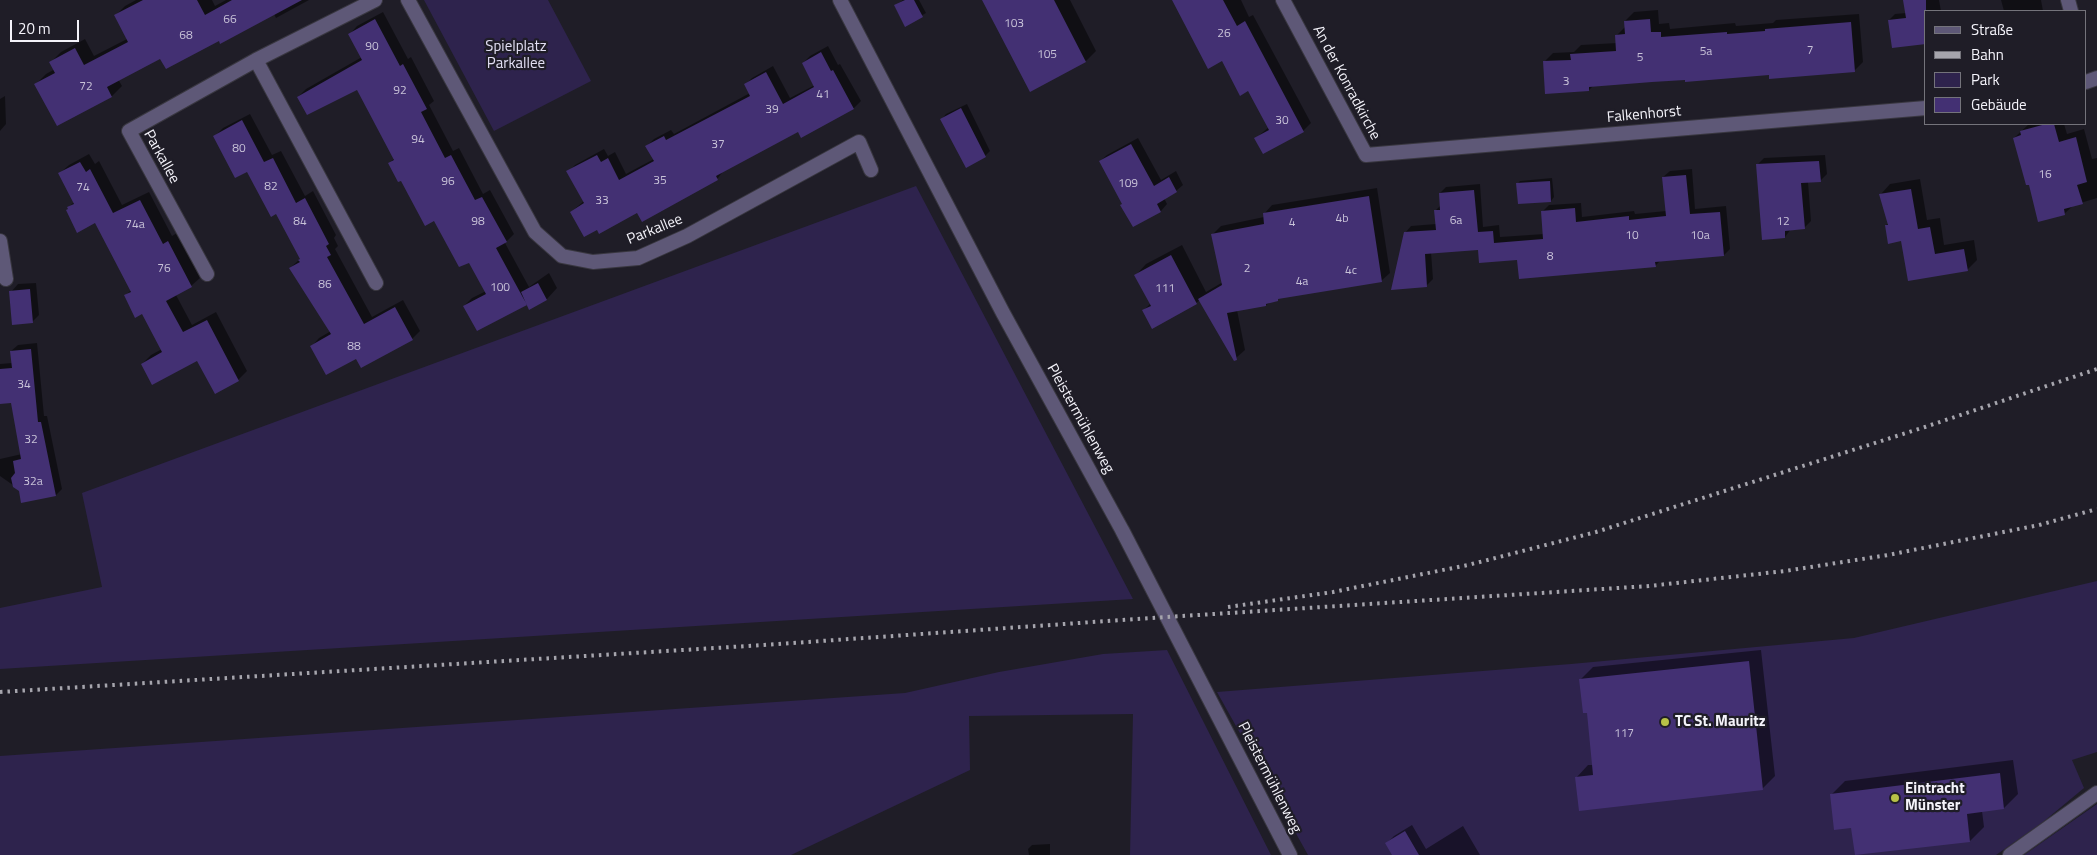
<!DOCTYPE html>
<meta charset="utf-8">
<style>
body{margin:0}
#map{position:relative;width:2097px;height:855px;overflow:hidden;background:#1f1d27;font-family:"Titillium Web",sans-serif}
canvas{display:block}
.legend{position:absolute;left:1924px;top:10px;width:162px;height:115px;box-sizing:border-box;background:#1f1d27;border:1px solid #74737b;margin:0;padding:6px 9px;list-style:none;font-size:15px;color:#f4f3fa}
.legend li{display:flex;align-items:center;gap:10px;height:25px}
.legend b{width:25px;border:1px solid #74737b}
.scale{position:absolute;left:10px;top:20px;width:69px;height:22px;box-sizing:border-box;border:2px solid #f4f3fa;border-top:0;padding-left:6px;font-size:15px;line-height:18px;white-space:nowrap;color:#f4f3fa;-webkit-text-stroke:4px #1f1d27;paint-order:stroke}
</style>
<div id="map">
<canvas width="2097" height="855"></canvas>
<ul class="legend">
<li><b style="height:6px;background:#5e5877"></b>Straße</li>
<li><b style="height:6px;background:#a6a5ad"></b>Bahn</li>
<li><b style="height:14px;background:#2e234d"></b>Park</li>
<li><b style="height:14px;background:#433073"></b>Gebäude</li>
</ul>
<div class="scale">20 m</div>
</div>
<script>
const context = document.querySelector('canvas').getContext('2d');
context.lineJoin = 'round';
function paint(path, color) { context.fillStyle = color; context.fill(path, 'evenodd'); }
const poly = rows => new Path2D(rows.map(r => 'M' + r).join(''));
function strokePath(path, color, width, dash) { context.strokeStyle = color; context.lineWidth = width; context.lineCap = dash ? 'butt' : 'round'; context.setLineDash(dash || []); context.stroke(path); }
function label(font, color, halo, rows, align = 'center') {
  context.font = font + ' "Titillium Web",sans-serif'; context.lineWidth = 4.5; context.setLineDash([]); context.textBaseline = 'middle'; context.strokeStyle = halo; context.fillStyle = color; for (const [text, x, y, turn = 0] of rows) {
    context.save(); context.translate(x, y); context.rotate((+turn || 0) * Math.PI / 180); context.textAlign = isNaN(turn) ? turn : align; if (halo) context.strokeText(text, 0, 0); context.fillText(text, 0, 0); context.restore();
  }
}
paint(poly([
 [424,0,548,0,591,81,494,131],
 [916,186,1133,599,0,669,0,608,102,587,82,493],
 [2097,581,2097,752,2072,760,2084,788,2043,822,1996,855,1308,855,1217,692,1571,664,1854,638],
 [1167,650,1271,855,1130,855,1133,714,969,716,970,770,791,855,0,855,0,756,905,693,999,672,1103,654],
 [2097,804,2097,855,2024,855]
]), '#2e234d');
paint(poly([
 [136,0,212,0,215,6,226,0,309,0,276,18,274,14,219,40,161,57,118,79,122,86,112,96,57,125,36,84,46,74,55,69,51,62,61,52,85,39,94,56,127,39,115,16,125,6],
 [903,0,919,0,926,13,905,25,895,6],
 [984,0,1070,0,1096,51,1086,61],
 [1176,0,1241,0,1249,17,1253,15,1311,123,1303,131,1256,138,1269,127,1249,90,1222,60],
 [1905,0,1939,0,1941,11,1926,11,1926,43,1889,20,1895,14,1906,13],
 [2001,0,2041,0,2043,11,2004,11],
 [1658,10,1659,24,1669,23,1670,29,1735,23,1736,26,1773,23,1776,20,1859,14,1863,62,1854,71,1686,78,1594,85,1589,90,1544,62,1553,53,1574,52,1581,45,1617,43,1616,36,1626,26,1625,21,1634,12],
 [383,12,408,59,411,57,434,101,429,105,453,151,459,148,483,194,490,190,514,234,505,243,529,287,549,273,557,288,547,299,530,308,528,303,464,306,472,298,486,291,469,261,389,163,395,158,357,88,298,97,306,89,362,57,350,34,357,26],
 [828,46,838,65,840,64,861,101,854,108,801,136,799,131,724,170,718,178,642,220,638,212,597,228,571,212,584,201,568,172,575,165,604,149,608,156,615,152,626,174,654,159,647,146,654,139,671,130,674,134,750,93,745,85,752,78,773,66,790,98,815,85,803,63,810,56],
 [5,96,6,124,0,131,0,99],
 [967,104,990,151,985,156,941,120,946,114],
 [250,114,272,155,281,151,305,196,313,191,336,235,334,238,338,246,335,249,372,317,403,300,420,331,412,339,357,357,312,346,319,338,331,331,290,268,301,258,276,212,247,170,215,136,223,128],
 [2029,124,2064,124,2067,134,2084,129,2092,159,2097,158,2097,198,2074,205,2064,214,2029,183,2014,138],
 [1138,138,1161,180,1176,171,1183,185,1176,191,1164,198,1167,204,1161,211,1134,225,1100,161,1107,155],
 [89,154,95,164,99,161,122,205,149,192,172,236,177,233,200,278,191,286,176,295,192,325,216,312,247,371,238,380,198,359,142,364,151,355,162,349,142,312,125,296,131,290,96,222,69,207,74,202,60,173,69,165],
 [1825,155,1827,174,1820,181,1808,182,1811,221,1804,228,1791,229,1785,237,1758,164,1764,158],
 [1692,169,1695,209,1726,206,1730,249,1724,255,1661,260,1655,266,1479,249,1431,252,1433,279,1426,286,1405,233,1411,226,1436,224,1435,211,1441,205,1440,193,1446,187,1480,184,1483,227,1499,225,1500,237,1544,234,1542,212,1549,205,1581,203,1582,217,1634,211,1635,214,1666,211,1663,177,1670,171],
 [1552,178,1554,197,1551,201,1517,184,1520,181],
 [1920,179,1927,220,1940,218,1944,245,1974,240,1977,260,1967,270,1902,240,1886,225,1889,223,1881,194,1890,184],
 [1377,188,1390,273,1381,281,1280,297,1266,305,1237,310,1245,350,1236,358,1200,300,1196,303,1143,311,1151,303,1136,275,1146,264,1182,245,1206,292,1223,282,1213,234,1221,226,1264,217,1264,214,1272,205],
 [36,283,39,315,32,322,11,292,18,284],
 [37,343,44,416,47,416,62,489,56,495,20,490,0,476,0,459,22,454,12,401,0,402,0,364,12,363,11,351,18,345],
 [1761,650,1775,776,1762,789,1576,778,1588,765,1594,765,1588,712,1580,680,1593,667],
 [2013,760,2018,794,2004,808,1982,811,1984,827,1970,841,1853,826,1831,795,1845,781],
 [1412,825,1426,849,1463,826,1480,855,1394,855,1387,843,1394,836],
 [1050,844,1050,855,1029,855,1028,849,1032,845]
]), '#0007');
paint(poly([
 [143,0,197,0,205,15,232,0,302,0,220,44,219,41,166,69,160,59,107,87,112,97,57,126,34,84,55,73,49,62,75,48,84,65,128,42,114,15],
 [905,0,914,0,923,17,905,27,894,5],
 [982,0,1054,0,1086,62,1030,92],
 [1172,0,1223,0,1237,26,1245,21,1304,132,1263,154,1254,138,1269,130,1248,91,1240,96,1222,61,1208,69],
 [1903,0,1926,0,1926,44,1892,48,1888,20,1906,18],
 [375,19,400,66,403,64,427,109,421,112,445,158,451,155,475,200,482,197,507,242,496,248,527,305,477,331,463,306,486,294,469,263,459,267,434,221,425,226,401,181,398,182,388,163,394,160,357,90,307,115,297,97,362,60,348,34],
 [1650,19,1651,32,1661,32,1661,37,1727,32,1727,34,1765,31,1765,29,1851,22,1855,72,1769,79,1769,75,1685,82,1685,80,1652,82,1589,87,1589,91,1545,94,1543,61,1571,60,1570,54,1616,51,1615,35,1625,34,1624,21],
 [821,52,831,71,833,70,854,109,801,138,798,132,716,176,718,180,642,222,637,213,599,234,597,230,584,237,570,212,584,203,566,171,597,155,601,162,608,158,619,180,654,161,645,146,664,136,666,140,750,96,744,84,766,72,783,104,814,87,802,63],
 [961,108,986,157,966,168,940,119],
 [242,120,264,162,273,158,296,203,305,198,329,244,326,246,331,255,327,257,364,324,395,307,413,340,361,368,356,359,326,375,310,346,331,334,289,268,300,262,298,260,300,259,276,214,271,217,247,172,235,178,213,136],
 [2046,124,2054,124,2059,142,2076,137,2087,182,2077,185,2083,204,2064,209,2065,215,2038,222,2029,185,2026,185,2013,138,2021,135,2020,131],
 [1131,144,1154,186,1169,177,1177,192,1157,204,1161,212,1133,227,1120,205,1122,204,1099,161],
 [1819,161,1821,182,1801,183,1805,229,1785,231,1785,238,1762,240,1756,164],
 [80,162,86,172,90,169,113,213,140,200,163,244,168,241,192,287,166,301,183,332,207,320,239,381,215,394,197,361,152,385,141,364,162,352,142,314,135,318,124,295,131,292,95,223,77,233,66,210,68,209,67,207,74,204,58,173],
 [1686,175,1690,214,1720,212,1724,256,1655,262,1656,267,1519,279,1517,260,1479,263,1478,250,1425,254,1427,287,1391,290,1404,232,1436,230,1434,210,1440,210,1439,193,1474,190,1478,232,1493,231,1494,243,1543,239,1541,211,1575,208,1576,222,1629,216,1629,220,1666,216,1662,177],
 [1550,181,1551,202,1518,204,1516,183],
 [1911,189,1918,229,1930,227,1935,254,1964,249,1968,271,1908,281,1901,241,1888,244,1885,225,1888,225,1879,194],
 [1369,196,1382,282,1278,299,1278,301,1266,304,1266,306,1227,313,1237,360,1234,361,1198,299,1222,285,1211,234,1264,224,1263,213],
 [1171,255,1197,304,1152,329,1142,310,1151,306,1134,275],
 [538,283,547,300,529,310,521,292],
 [30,289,33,323,12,325,9,291],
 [31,349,38,422,41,422,56,496,21,503,19,491,13,487,11,478,15,473,13,461,21,459,11,403,0,404,0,369,12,368,10,351],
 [1749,661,1763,790,1579,811,1575,777,1593,775,1587,713,1583,713,1579,679],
 [2000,773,2004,809,1967,814,1970,842,1855,855,1851,828,1834,830,1830,794],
 [1405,831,1419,855,1392,855,1385,843]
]), '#433073');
const minor = poly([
 [408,0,535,232,562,256,593,262,638,258,687,236,859,142,871,170],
 [840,0,1003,313,1122,530,1290,855],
 [1283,0,1366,155,1926,108],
 [2068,0,2071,11],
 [256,60,376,283],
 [2086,82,2097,78],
 [0,241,6,279],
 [207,274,129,131,256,60,375,0],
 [2010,855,2097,793]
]);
strokePath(minor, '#393740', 16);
strokePath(minor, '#5e5877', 14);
strokePath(poly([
 [1228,607,1333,592,1468,565,1596,532,1925,427,2097,369],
 [0,692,764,645,1136,619,1649,586,1785,571,1888,555,2039,525,2097,509]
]), '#a6a5ad', 4, [2.5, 5]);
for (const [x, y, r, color] of [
 [1665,722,5,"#b7c147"],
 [1895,798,5,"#b7c147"]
]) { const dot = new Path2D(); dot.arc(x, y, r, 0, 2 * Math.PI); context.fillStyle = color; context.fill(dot); strokePath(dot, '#1f1d27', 2); }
label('12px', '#c8c2d8', null, [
 ["66",230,20],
 ["103",1014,24],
 ["26",1224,34],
 ["68",186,36],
 ["90",372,47],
 ["7",1810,51],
 ["5a",1706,52],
 ["105",1047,55],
 ["5",1640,58],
 ["3",1566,82],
 ["72",86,87],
 ["92",400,91],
 ["41",823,95],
 ["39",772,110],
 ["30",1282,121],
 ["94",418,140],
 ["37",718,145],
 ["80",239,149],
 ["16",2045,175],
 ["35",660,181],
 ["96",448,182],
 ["109",1128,184],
 ["82",271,187],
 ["74",83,188],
 ["33",602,201],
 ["4b",1342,219],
 ["6a",1456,221],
 ["84",300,222],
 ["98",478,222],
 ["12",1783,222],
 ["4",1292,223],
 ["74a",135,225],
 ["10",1632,236],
 ["10a",1700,236],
 ["8",1550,257],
 ["76",164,269],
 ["2",1247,269],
 ["4c",1351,271],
 ["4a",1302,282],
 ["86",325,285],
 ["100",500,288],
 ["111",1165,289],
 ["88",354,347],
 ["34",24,385],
 ["32",31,440],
 ["32a",33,482],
 ["117",1624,734]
]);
label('15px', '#e2dff3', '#1f1d27', [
 ["Spielplatz",516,47],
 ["Parkallee",516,64]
]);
label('15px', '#f4f3fa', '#1f1d27', [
 ["An der Konradkirche",1346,83,62],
 ["Falkenhorst",1644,115,-5],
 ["Parkallee",161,157,61],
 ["Parkallee",655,230,-22],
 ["Pleistermühlenweg",1080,419,61],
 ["Pleistermühlenweg",1269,778,63]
]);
label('bold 15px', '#f4f3fa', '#1f1d27', [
 ["TC St. Mauritz",1675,722],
 ["Eintracht",1905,789],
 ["Münster",1905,806]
], 'left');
</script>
